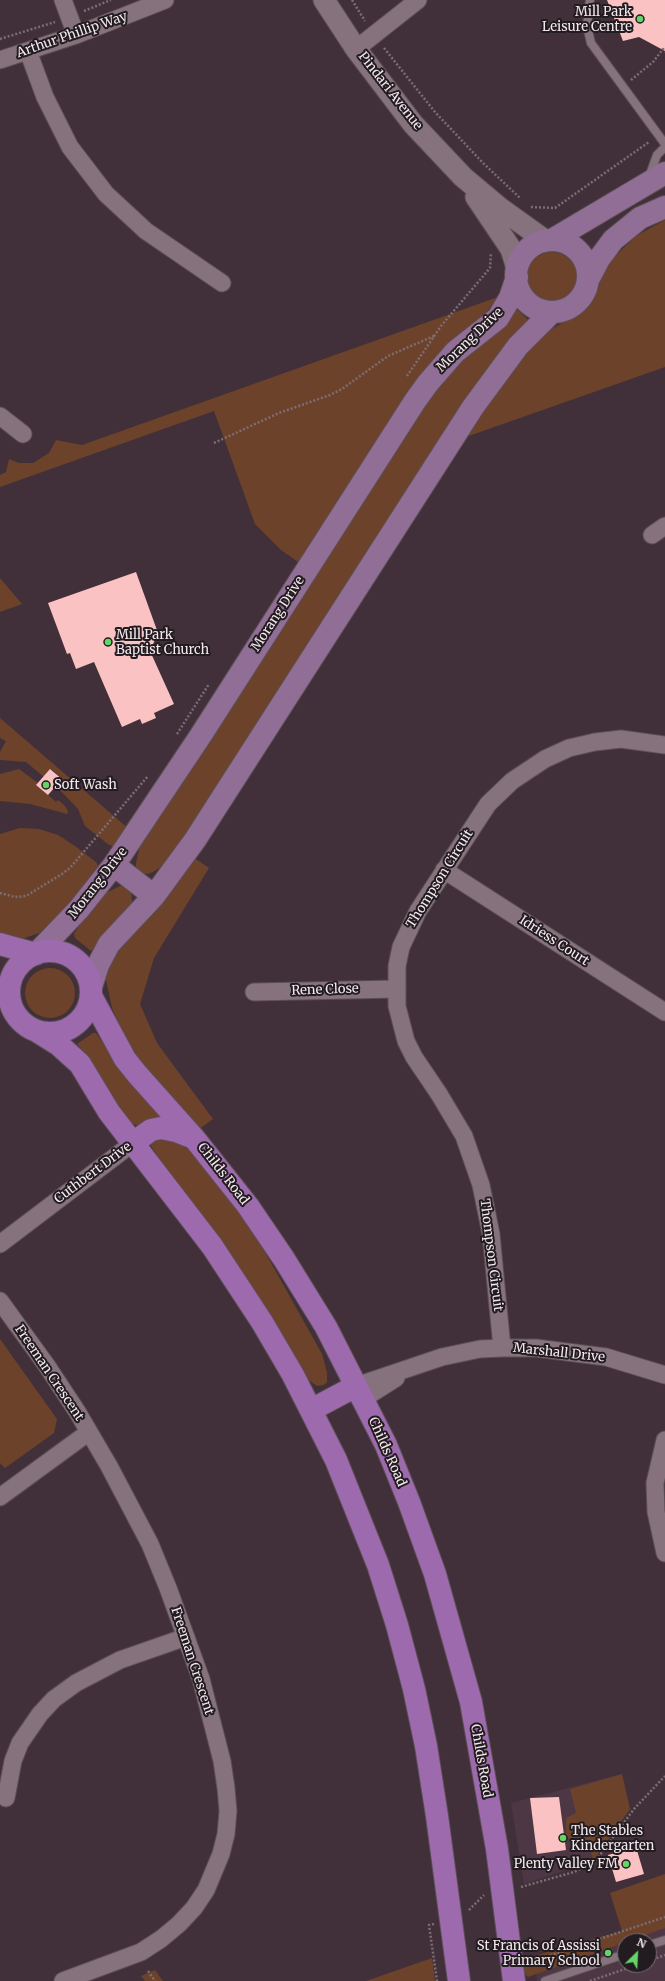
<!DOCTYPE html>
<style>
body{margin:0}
#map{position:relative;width:665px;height:1981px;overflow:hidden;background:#413039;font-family:Merriweather,serif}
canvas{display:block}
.north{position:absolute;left:617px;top:1933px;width:40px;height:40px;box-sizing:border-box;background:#221b1f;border:1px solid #766d71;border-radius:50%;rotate:24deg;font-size:11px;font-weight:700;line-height:16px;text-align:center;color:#f3e8ed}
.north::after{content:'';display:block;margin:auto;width:14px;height:18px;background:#65d467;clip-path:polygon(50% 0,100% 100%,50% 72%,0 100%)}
</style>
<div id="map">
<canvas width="665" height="1981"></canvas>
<div class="north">N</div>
</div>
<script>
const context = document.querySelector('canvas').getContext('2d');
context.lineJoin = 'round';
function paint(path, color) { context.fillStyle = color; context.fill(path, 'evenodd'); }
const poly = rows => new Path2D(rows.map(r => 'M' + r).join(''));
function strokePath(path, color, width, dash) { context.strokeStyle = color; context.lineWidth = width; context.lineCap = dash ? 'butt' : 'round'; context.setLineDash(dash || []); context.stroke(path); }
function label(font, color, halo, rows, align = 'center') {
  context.font = font + ' Merriweather,serif'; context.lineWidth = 4; context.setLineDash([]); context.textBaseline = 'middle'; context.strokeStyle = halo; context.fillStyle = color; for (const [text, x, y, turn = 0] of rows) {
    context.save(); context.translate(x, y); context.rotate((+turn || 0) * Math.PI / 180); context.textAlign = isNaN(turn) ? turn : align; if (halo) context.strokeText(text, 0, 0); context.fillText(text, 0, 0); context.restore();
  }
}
paint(poly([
 [622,1774,630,1809,593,1861,524,1884,511,1803],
 [665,1927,665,1981,537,1981,536,1972],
 [625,1941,649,1941,649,1965,625,1965]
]), '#4e3744');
paint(poly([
 [665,220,665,367,463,438,502,381,534,345,552,329,585,310,595,295,603,275,614,257,636,236],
 '527 277a25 25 0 1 1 50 0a25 25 0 1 1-50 0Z',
 [498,297,486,313,452,340,301,564,281,550,255,524,214,411,0,487,0,475,6,472,9,459,19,463,33,463,49,453,56,440,82,445],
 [516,308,528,320,218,789,166,864,153,872,148,874,140,873,136,867,136,863,140,845,428,399,446,375],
 [0,578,22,604,0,612],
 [0,718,129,829,114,846,109,845,85,826,78,809,56,786,62,778,51,769,44,777,26,762,0,760,0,752,6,741,0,738],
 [19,769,38,783,37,785,56,802,58,800,64,805,68,811,67,814,30,804,0,801,0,774],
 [20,828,39,829,58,835,75,846,96,862,99,868,56,919,39,933,22,939,0,934,0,834],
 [193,857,209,868,154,958,140,1004,157,1043,213,1119,198,1130,148,1073,131,1050,112,1008,105,975,110,957,148,919],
 [120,886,124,886,131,891,132,902,130,908,91,951,75,938,74,934,87,914,104,894],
 '25 993a25 25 0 1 1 50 0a25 25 0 1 1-50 0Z',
 [93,1033,96,1033,120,1068,168,1121,136,1125,131,1123,115,1105,89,1058,77,1044],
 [153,1137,186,1144,251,1227,322,1354,327,1372,327,1382,324,1385,317,1386,306,1378,151,1146,150,1142],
 [0,1339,57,1419,54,1433,5,1468,0,1463],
 [622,1774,630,1809,593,1861,589,1844,572,1842,566,1835,566,1818,576,1813,570,1789],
 [665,1874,665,1928,528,1977,521,1971,519,1960,622,1931,610,1893],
 [432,1958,435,1981,366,1981],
 [155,1970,163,1981,145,1981,141,1976]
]), '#6d422a');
paint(poly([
 [607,0,665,0,665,51,639,37,623,41],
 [136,572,158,633,150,651,174,704,154,713,156,718,142,724,140,719,122,727,94,662,76,669,70,653,67,654,48,603],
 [50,769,62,779,48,795,36,785],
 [559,1797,566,1850,537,1854,530,1798],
 [636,1847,644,1874,616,1882,608,1855]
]), '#fbc2c3');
const service = poly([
 [590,0,587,26,591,43,665,144],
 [649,177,657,155,665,147],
 [649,1945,665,1940],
 [545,1981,625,1954]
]);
const minor = poly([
 [63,0,76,35],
 [356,49,418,0],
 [28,51,45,97,70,147,106,194,146,231,222,283],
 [0,60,76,35,165,0],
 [0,416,23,434],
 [652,535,665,526],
 [444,870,665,1012],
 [254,992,397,989],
 [0,1244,133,1143],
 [0,1301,47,1366,78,1413,109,1466,150,1544,168,1588,201,1679,222,1761,226,1788,228,1811,226,1834,221,1854,206,1890,194,1908,179,1924,161,1939,141,1952,63,1981],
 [502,1348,491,1234,481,1185,464,1136,439,1094,414,1057,406,1041,397,1006,397,966,401,947,418,911,488,804,512,781,545,759,569,748,595,742,621,739,665,745],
 [356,1386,442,1357,480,1349,502,1348,536,1348,606,1357,665,1375],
 [363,1399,396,1378],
 [665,1440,655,1483,656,1512,665,1553],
 [0,1497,89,1432],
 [6,1798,13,1761,20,1743,40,1714,54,1699,76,1683,120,1660,186,1637]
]);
const tertiary = poly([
 [324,0,356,49,413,124,463,177,500,208,546,241],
 [476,197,511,249,517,268]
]);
const secondary = poly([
 [552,240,665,173],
 '516 276a36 36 0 1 1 72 0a36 36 0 1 1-72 0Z',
 [588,280,599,259,613,240,640,218,665,207],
 [114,865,154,896],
 [37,953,79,909,114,865,201,735,415,401,428,383,455,352,498,318,510,298,517,277],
 [91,987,98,965,109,944,154,896,195,840,473,407,518,346,552,312]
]);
const primary = poly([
 [0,944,36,954],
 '9 992a41 41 0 1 1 82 0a41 41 0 1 1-82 0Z',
 [91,996,125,1059,137,1074,194,1138,248,1206,284,1259,326,1327,386,1445,409,1502,435,1574,471,1702,497,1849,514,1981],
 [35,1030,59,1045,80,1064,109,1112,212,1246,262,1322,293,1375,336,1460,378,1565,397,1625,414,1689,426,1746,437,1816,459,1981],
 [133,1143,151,1130,161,1128,176,1131,194,1138],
 [311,1410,356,1386]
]);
strokePath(service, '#5c4e55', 10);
strokePath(minor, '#5c4e55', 19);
strokePath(tertiary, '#5c4e55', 23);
strokePath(secondary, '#5c4e55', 24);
strokePath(primary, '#5c4e55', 24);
strokePath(poly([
 [352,0,365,21],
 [84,11,111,0],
 [0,39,55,22],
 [384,48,435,112,483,163,520,198],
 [631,80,653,62,663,49,665,52],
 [531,207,555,208,649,142],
 [407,376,441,326,490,268,491,253],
 [214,443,279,413,330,395,342,389,388,356,434,336],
 [177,734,209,684],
 [0,893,15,897,26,896,62,874,70,868,148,776],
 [521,1887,574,1872,594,1863,634,1809,665,1776],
 [469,1910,484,1895],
 [434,1924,429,1925,437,1981],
 [649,1961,665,1955],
 [531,1962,665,1917],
 [148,1971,155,1981],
 [590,1981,637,1965]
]), '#7c6d75', 2.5, [2, 2]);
strokePath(service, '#85727c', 8);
strokePath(minor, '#85727c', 17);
strokePath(tertiary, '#85727c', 21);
strokePath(secondary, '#916e95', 22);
strokePath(primary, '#9d6aae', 22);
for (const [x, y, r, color] of [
 [640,19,4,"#65d467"],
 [108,642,4,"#65d467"],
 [46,785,4,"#65d467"],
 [563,1838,4,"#65d467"],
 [626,1864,4,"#65d467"],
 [608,1953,4,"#65d467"]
]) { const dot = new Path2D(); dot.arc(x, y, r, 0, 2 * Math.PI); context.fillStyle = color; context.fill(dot); strokePath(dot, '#221b1f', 1.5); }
label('13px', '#f3e8ed', '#221b1f', [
 ["Mill Park",632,12],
 ["Leisure Centre",632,27],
 ["Mill Park",116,635,"left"],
 ["Baptist Church",116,650,"left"],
 ["Soft Wash",54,785,"left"],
 ["The Stables",571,1831,"left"],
 ["Kindergarten",571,1846,"left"],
 ["Plenty Valley FM",618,1864],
 ["St Francis of Assissi",600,1946],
 ["Primary School",600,1961]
], 'right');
label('13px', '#f3e8ed', '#221b1f', [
 ["Arthur Phillip Way",72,35,-19],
 ["Pindari Avenue",390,91,52],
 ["Morang Drive",470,340,-44],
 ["Morang Drive",278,614,-57],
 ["Thompson Circuit",440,879,-58],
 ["Morang Drive",98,883,-52],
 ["Idriess Court",554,941,33],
 ["Rene Close",325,990,-2],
 ["Cuthbert Drive",93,1173,-37],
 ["Childs Road",223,1174,52],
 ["Thompson Circuit",491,1255,83],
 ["Marshall Drive",559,1353,6],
 ["Freeman Crescent",49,1373,56],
 ["Childs Road",387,1452,66],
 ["Freeman Crescent",192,1661,72],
 ["Childs Road",481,1761,80]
]);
</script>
